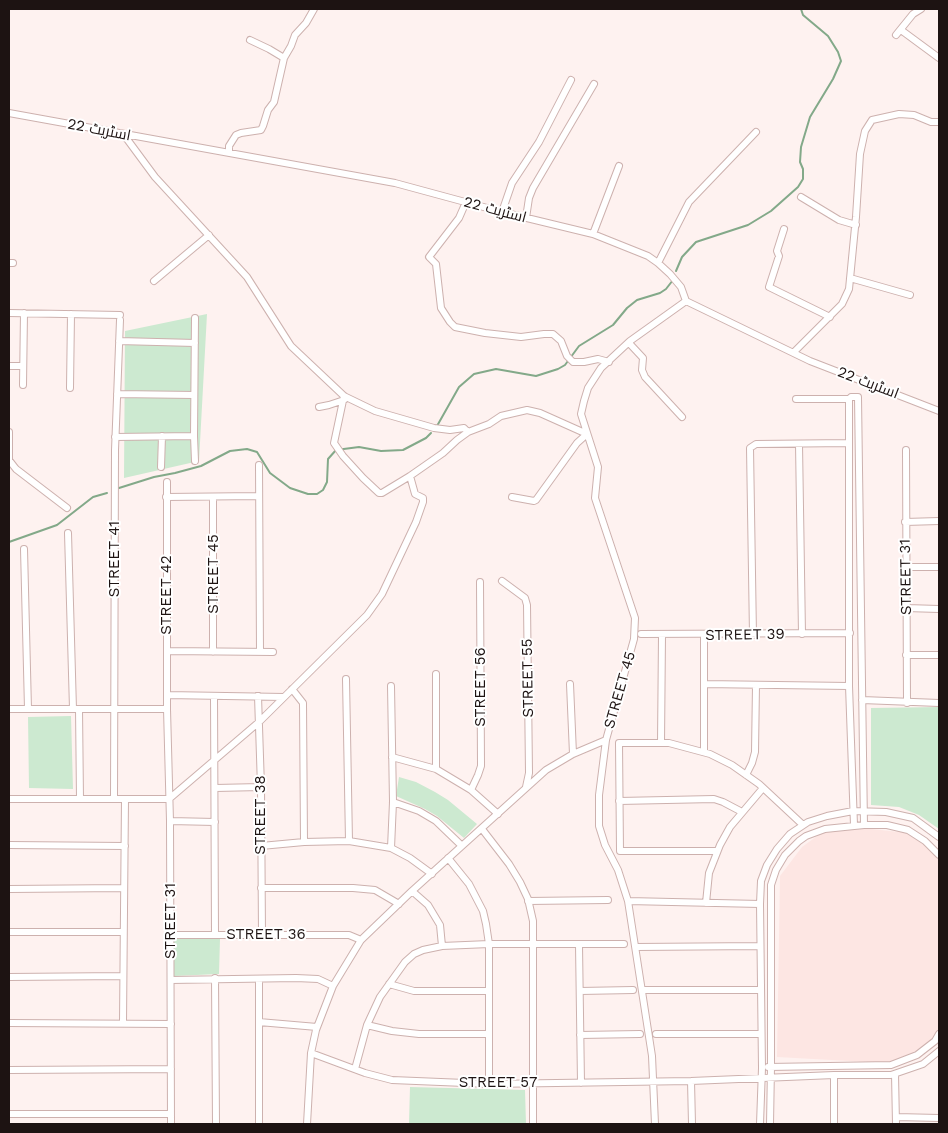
<!DOCTYPE html>
<meta charset="utf-8">
<style>
body{margin:0}
#map{position:relative;width:948px;height:1133px;overflow:hidden;background:#fef2f0;font-family:"Work Sans",sans-serif}
canvas{display:block}
.frame{position:absolute;inset:0;border:10px solid #1d1312;pointer-events:none}
</style>
<div id="map">
<canvas width="948" height="1133"></canvas>
<div class="frame"></div>
</div>
<script>
const context = document.querySelector('canvas').getContext('2d');
context.lineJoin = 'round';
function paint(path, color) { context.fillStyle = color; context.fill(path, 'evenodd'); }
const poly = rows => new Path2D(rows.map(r => 'M' + r).join(''));
function strokePath(path, color, width, dash) { context.strokeStyle = color; context.lineWidth = width; context.lineCap = dash ? 'butt' : 'round'; context.setLineDash(dash || []); context.stroke(path); }
function label(font, color, halo, rows, align = 'center') {
  context.font = font + ' "Work Sans",Cairo,sans-serif'; context.lineWidth = 4; context.setLineDash([]); context.textBaseline = 'middle'; context.strokeStyle = halo; context.fillStyle = color; for (const [text, x, y, turn = 0] of rows) {
    context.save(); context.translate(x, y); context.rotate((+turn || 0) * Math.PI / 180); context.textAlign = isNaN(turn) ? turn : align; if (halo) context.strokeText(text, 0, 0); context.fillText(text, 0, 0); context.restore();
  }
}
paint(poly([
 [854,827,908,833,925,845,939,860,939,1029,929,1043,905,1058,886,1063,777,1057,780,876,802,847,824,831]
]), '#fde6e3');
paint(poly([
 [207,314,199,461,124,478,125,331],
 [939,707,939,829,919,815,899,807,871,805,871,708],
 [71,716,73,789,29,788,28,717],
 [399,777,416,782,435,792,448,800,477,824,464,838,437,816,425,809,396,796],
 [174,939,220,939,219,974,174,976],
 [410,1087,525,1090,526,1124,409,1124]
]), '#cce9d0');
strokePath(poly([
 [676,271,682,257,696,242,748,225,771,211,798,187,803,179,803,169,800,162,801,147,810,117,833,79,841,61,838,52,828,36,803,15,801,9],
 [437,426,459,387,474,374,496,369,536,376,558,369,565,365,579,346,613,325,627,308,637,300,660,293,666,289,673,280],
 [119,488,154,477,175,473,201,466,230,451,247,449,257,452,270,473,290,488,308,494,317,494,323,490,327,482,328,459,336,450,359,447,381,451,403,450,426,438,431,433],
 [9,542,57,525,93,497,107,493]
]), '#83a989', 2);
const minor = poly([
 [901,30,939,58],
 [896,35,913,14,921,9],
 [250,40,269,49,284,58],
 [9,113,395,183,502,212,593,234,648,256,658,263,670,274,681,287,686,301,810,361,939,411],
 [229,153,229,146,236,135,241,133,261,130,263,126,268,110,274,102,284,58,291,46,295,35,306,23,314,9],
 [801,197,839,220,856,225],
 [466,202,459,218,429,257,436,264,441,308,450,322,455,327,485,333,521,337,544,334,553,334,561,341,567,356,573,362,584,362,598,359,609,362],
 [502,212,512,183,539,142,571,80],
 [526,218,529,198,533,188,594,84],
 [784,229,777,251,779,256,769,287,830,317],
 [593,234,619,166],
 [9,263,13,263],
 [658,263,689,202,756,132],
 [850,278,910,295],
 [154,281,209,235],
 [9,313,120,315],
 [119,341,195,343],
 [629,343,643,358,642,370,645,377,682,417],
 [794,352,842,304,849,289,856,217,860,154,865,131,872,120,899,114,914,115,931,122,939,122],
 [9,366,23,366],
 [23,385,24,313],
 [70,388,71,314],
 [117,394,194,395],
 [344,396,334,443,343,456,363,478,379,493,382,493,410,476],
 [796,399,849,399],
 [319,407,329,405,344,400],
 [9,432,9,460,16,469,67,508],
 [468,432,489,424,501,416,527,410,540,413,587,434,577,443,536,500,534,501,512,497],
 [115,437,194,436],
 [799,444,802,634],
 [906,450,907,703],
 [195,461,194,436,195,318],
 [259,465,260,652],
 [161,467,162,436],
 [167,482,167,709],
 [166,497,258,496],
 [213,497,213,652],
 [905,522,939,521],
 [68,533,73,709],
 [24,549,28,709],
 [905,567,939,567],
 [502,581,525,598,527,605,529,773,526,787],
 [906,608,939,609],
 [641,634,850,633],
 [753,635,750,448,756,444,849,443],
 [167,651,273,652],
 [906,655,939,655],
 [346,679,349,841],
 [570,684,573,754],
 [704,684,849,686],
 [391,686,393,802,391,848],
 [292,689,303,703,304,842],
 [167,695,284,697],
 [214,696,215,935],
 [258,696,261,787,262,935],
 [862,700,939,703],
 [9,709,167,709,170,821,171,1124],
 [79,709,80,799],
 [606,740,599,795,599,826,605,845,618,870,628,901,652,1056,655,1124],
 [661,743,662,635],
 [704,752,704,635],
 [392,757,436,769,471,790,498,814],
 [436,769,436,674],
 [746,775,752,763,755,752,756,685],
 [215,788,261,787],
 [471,790,478,775,481,766,480,582],
 [9,799,169,799,259,722,367,615,382,594,416,522,423,502,423,498,415,494,410,476,443,453,457,440,468,432,464,428,450,430,434,428,375,411,344,396,291,346,247,277,155,177,124,135],
 [114,799,115,450,120,320],
 [619,801,714,799,723,802,742,812],
 [393,802,419,811,436,821,462,846],
 [170,821,215,822],
 [854,825,849,686,849,399,851,397,858,397,864,825],
 [482,829,509,864,520,882,528,899,533,921,533,1124],
 [9,845,125,846],
 [261,846,304,842,349,841,391,848,410,858,432,874],
 [717,851,620,851,619,743,669,743,710,754,732,765,759,784,803,825],
 [448,858,469,884,483,911,486,924,489,944,489,1084],
 [261,888,353,888,375,890,399,904],
 [9,889,123,888],
 [412,891,428,905,440,925,442,946],
 [528,901,608,900],
 [628,901,760,904],
 [706,903,709,873,720,845,730,827,763,788],
 [9,932,123,932],
 [171,935,349,935,361,940],
 [579,945,581,1083],
 [636,947,760,946],
 [9,977,123,976],
 [215,978,216,1124],
 [171,980,296,978,318,979,333,986],
 [389,984,414,991,489,991],
 [642,990,761,990],
 [580,991,633,990],
 [259,1022,317,1027],
 [9,1023,171,1024],
 [123,1023,125,799],
 [367,1025,392,1031,419,1034,489,1034],
 [656,1034,761,1034],
 [580,1035,640,1034],
 [311,1053,365,1073,392,1080,489,1084,691,1081,834,1075,891,1075,923,1064,939,1051],
 [768,1067,891,1065,917,1055,935,1041,939,1034],
 [355,1069,367,1025,380,997,405,962,414,954,423,950,442,946,489,944,624,944],
 [9,1070,171,1069],
 [895,1074,896,1124],
 [834,1075,834,1124],
 [691,1081,692,1124],
 [9,1114,171,1114],
 [896,1117,939,1118],
 [259,1124,259,979],
 [307,1124,311,1053,316,1030,333,986,361,940,412,891,546,770,573,754,606,740,634,639,635,618,595,498,598,467,581,414,584,401,588,388,601,368,630,341,686,301],
 [760,1124,762,1068,760,904,761,881,767,865,777,849,790,834,808,822,827,816,853,811,886,812,913,818,939,837],
 [770,1124,771,1067,771,885,776,870,785,855,799,841,806,836,825,829,864,825,887,825,908,830,925,841,939,855]
]);
strokePath(minor, '#cdb1ae', 8);
strokePath(minor, '#fff', 6);
label('15px', '#1d1312', '#fff', [
 ["اسٹریٹ 22",99,130,11],
 ["اسٹریٹ 22",495,210,15],
 ["اسٹریٹ 22",868,383,21],
 ["STREET 41",115,559,-90],
 ["STREET 45",214,574,-90],
 ["STREET 31",906,577,-91],
 ["STREET 42",167,595,-90],
 ["STREET 39",745,635,-1],
 ["STREET 55",528,678,-91],
 ["STREET 56",481,687,-90],
 ["STREET 45",620,690,-74],
 ["STREET 38",261,815,-90],
 ["STREET 31",171,921,-90],
 ["STREET 36",266,935],
 ["STREET 57",498,1083]
]);
</script>
